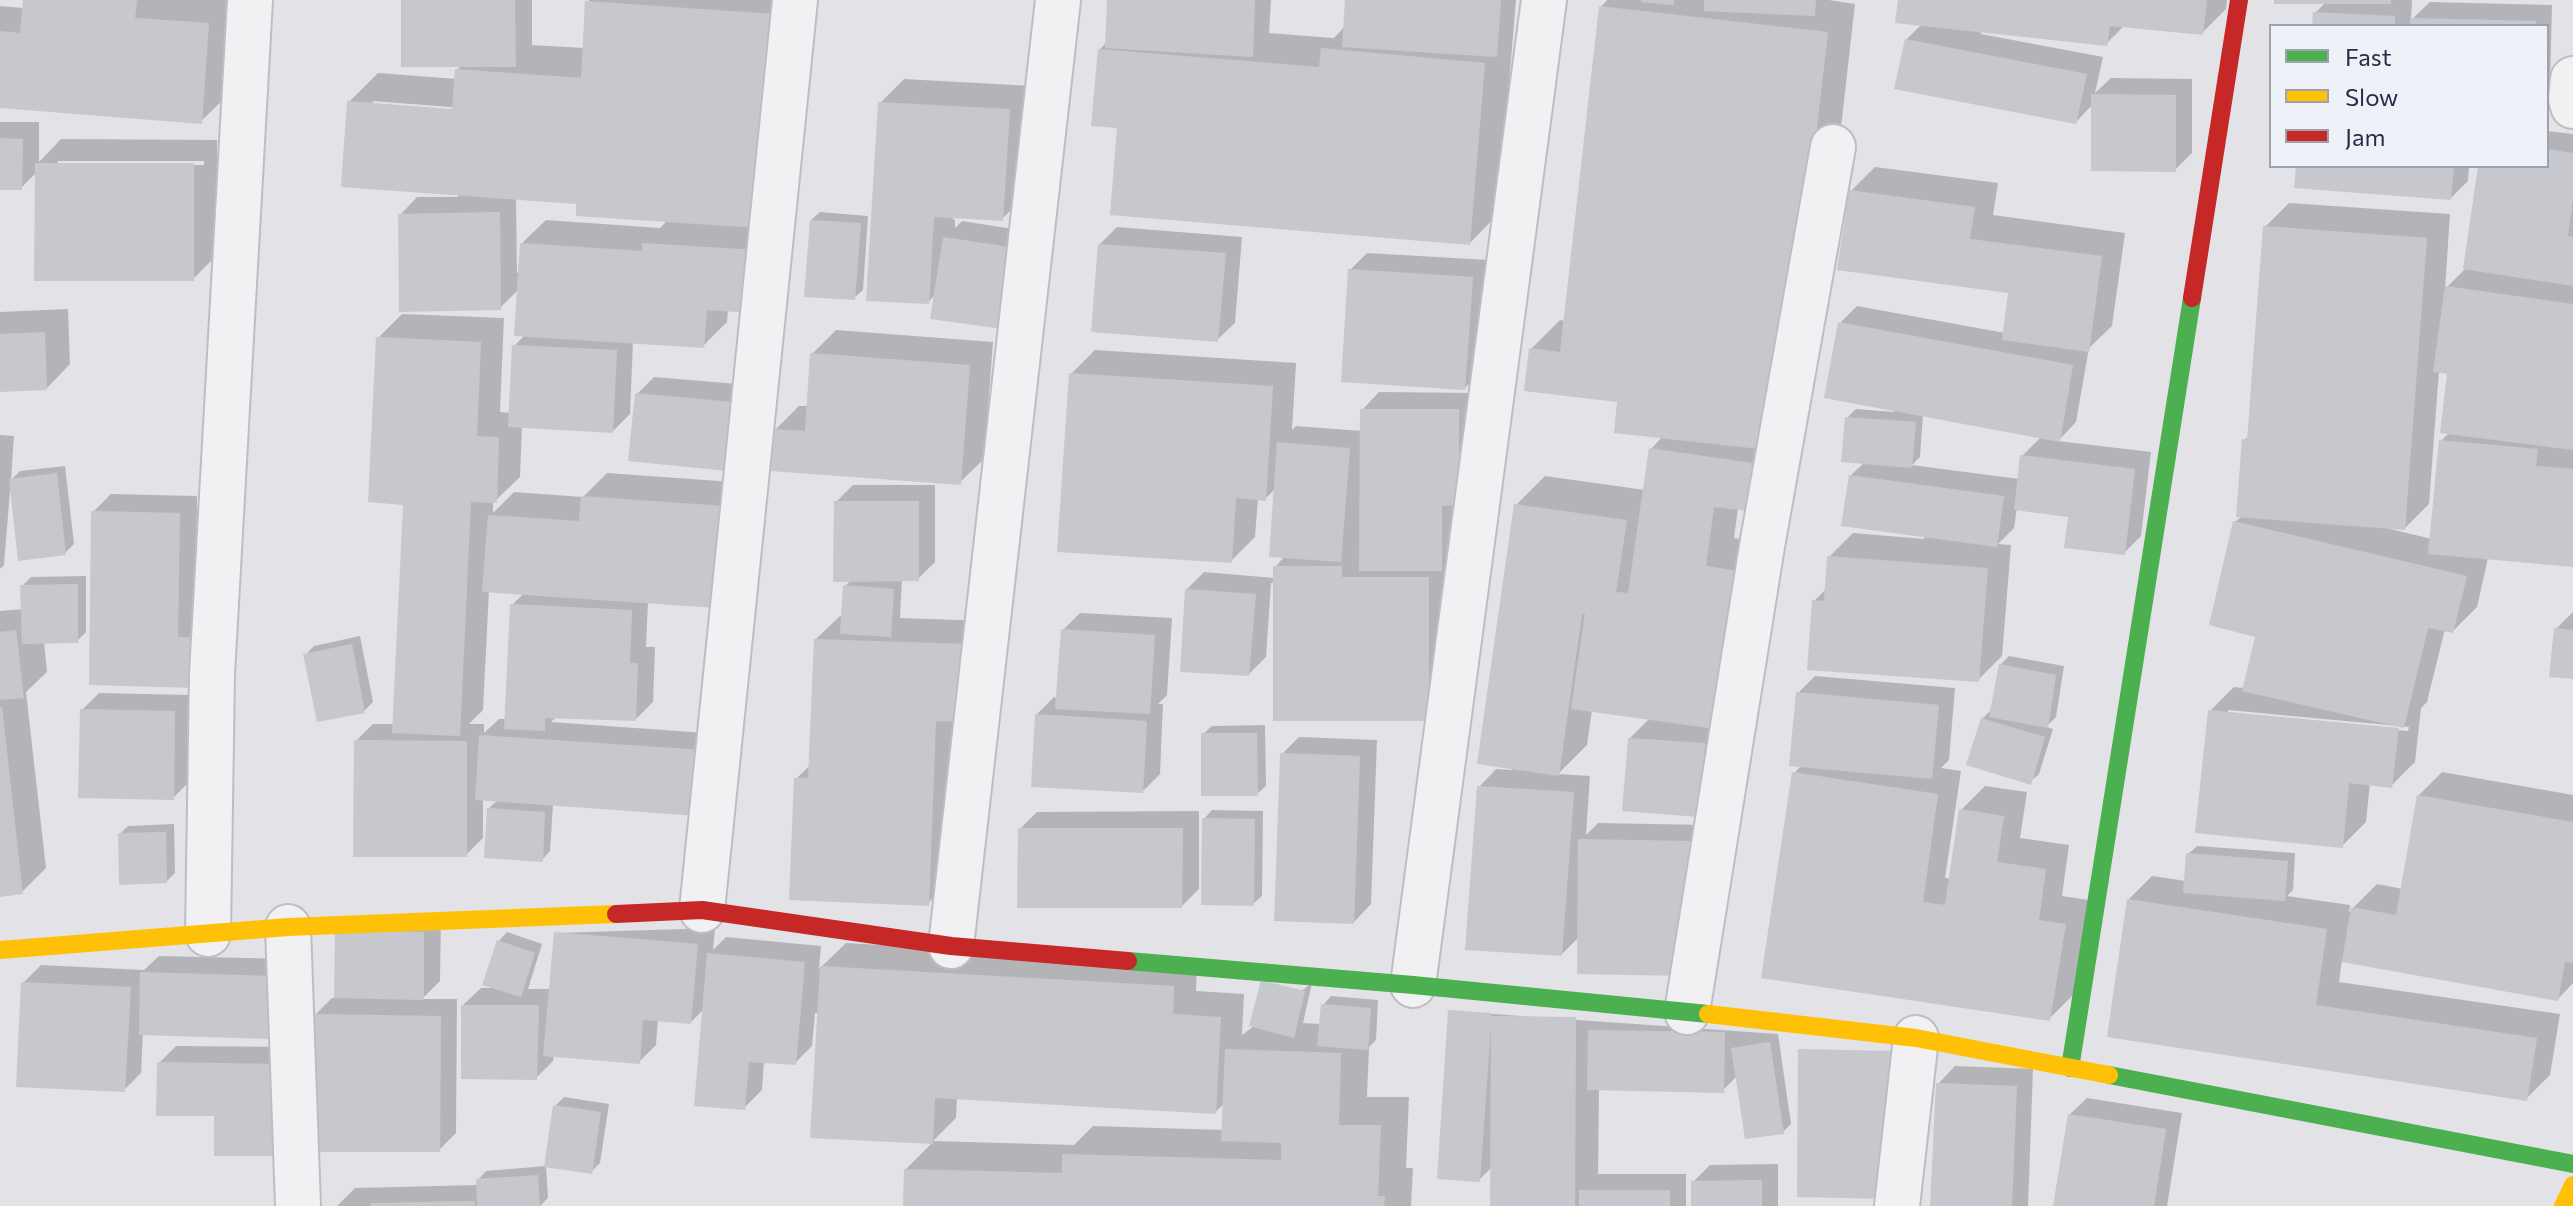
<!DOCTYPE html>
<style>
body{margin:0}
#map{position:relative;width:2573px;height:1206px;overflow:hidden;background:#e2e2e7;font-family:Commissioner,sans-serif}
canvas{display:block}
.legend{position:absolute;left:2269px;top:24px;width:280px;height:144px;box-sizing:border-box;background:#eef1f7;border:2px solid #9ea2af;margin:0;padding:10px 14px;list-style:none;font-size:24px;color:#262c43}
.legend li{display:flex;align-items:center;gap:16px;height:40px}
.legend b{width:40px;border:2px solid #9ea2af}
</style>
<div id="map">
<canvas width="2573" height="1206"></canvas>
<ul class="legend">
<li><b style="height:10px;background:#4caf50"></b>Fast</li>
<li><b style="height:10px;background:#ffc107"></b>Slow</li>
<li><b style="height:10px;background:#c62828"></b>Jam</li>
</ul>
</div>
<script>
const context = document.querySelector('canvas').getContext('2d');
context.lineJoin = 'round';
function paint(path, color) { context.fillStyle = color; context.fill(path, 'evenodd'); }
const poly = rows => new Path2D(rows.map(r => 'M' + r).join(''));
function strokePath(path, color, width, dash) { context.strokeStyle = color; context.lineWidth = width; context.lineCap = dash ? 'butt' : 'round'; context.setLineDash(dash || []); context.stroke(path); }
paint(poly([
 [25,0,232,0,225,98,201,121,0,106,0,6,24,8],
 [403,0,532,0,532,45,584,48,589,0,800,0,786,198,728,309,727,322,703,346,633,342,630,414,613,431,522,426,520,477,496,500,493,500,493,513,514,492,583,497,607,473,747,483,648,602,646,647,655,647,653,702,636,719,557,716,551,722,720,734,715,797,553,804,550,851,542,860,488,809,498,800,483,798,483,838,466,855,356,741,373,724,394,724,405,503,378,338,402,314,504,318,500,412,511,413,514,346,525,335,519,289,500,308,400,215,417,197,458,197,458,194,349,102,378,73,457,79,457,70,462,65],
 [373,101,462,108,462,111,373,105],
 [516,198,578,202,668,220,660,228,546,220,522,243,520,273,517,273],
 [489,590,524,593,512,605,507,719,499,719,484,733,484,724,469,724,483,710],
 [1109,0,1271,0,1269,33,1334,38,1345,26,1347,0,1516,0,1498,214,1470,243,1120,126,1099,50,1107,42],
 [1607,0,1829,0,1855,4,1818,330,1738,508,1734,538,1773,543,1716,798,1630,738,1650,718,1592,710,1587,745,1558,774,1590,776,1586,835,1598,823,1706,825,1704,957,1579,937,1562,954,1479,787,1496,769,1512,770,1516,505,1545,476,1645,490,1651,449,1663,436,1619,400,1531,349,1560,320,1565,321,1601,7],
 [1900,0,2227,0,2226,9,2202,33,2125,25,2106,44,1981,30,1981,34,2103,57,2095,93,2111,78,2192,79,2192,153,2175,170,2093,104,2076,122,1906,40,1922,24],
 [2276,0,2412,0,2411,20,2430,2,2552,5,2550,87,2547,91,2547,26,2314,26,2315,13,2326,2],
 [904,79,1033,86,1026,195,1002,219,953,216,953,219,955,220,955,228,962,221,1039,233,936,294,928,302,880,103],
 [0,122,39,122,39,162,61,139,217,140,217,255,193,279,37,172,21,188,0,188],
 [58,161,204,161,204,165,58,165],
 [2547,131,2573,134,2573,565,2488,558,2477,607,2453,631,2445,629,2427,702,2421,708,2415,762,2391,786,2370,783,2366,822,2342,846,2210,711,2234,687,2245,688,2257,635,2235,522,2242,516,2244,440,2249,436,2265,227,2289,203,2450,214,2445,289,2465,269,2480,166,2547,166],
 [2439,371,2450,372,2450,432,2441,441,2432,539,2390,529,2391,527,2405,528,2429,504],
 [2228,710,2409,727,2408,731,2228,714],
 [2298,166,2469,166,2468,181,2451,198],
 [1875,167,1998,183,1993,215,2125,233,2112,326,2089,348,2076,422,2058,441,2151,452,2141,536,2124,553,2070,515,2017,508,2014,528,1998,544,2011,545,2002,656,1978,680,1814,601,1827,588,1829,557,1853,533,1924,539,1924,535,1850,476,1865,462,1847,418,1856,409,1894,412,1894,409,1840,323,1857,306,2005,333,2010,292,1851,191],
 [1923,414,2042,436,2022,456,2019,479,1912,465,1920,457],
 [820,212,868,216,863,290,854,298,811,220],
 [1117,227,1242,237,1235,323,1217,340,1100,244],
 [1367,253,1489,260,1482,371,1465,388,1350,270],
 [68,309,70,364,47,388,0,390,0,312],
 [836,330,993,342,984,459,960,482,775,430,799,406,809,406,812,354],
 [1095,350,1296,363,1292,430,1296,426,1362,431,1362,410,1379,392,1476,393,1428,719,1275,583,1271,583,1266,657,1249,674,1187,589,1204,572,1275,578,1275,567,1285,556,1276,488,1266,498,1258,498,1255,537,1231,561,1071,374],
 [654,377,750,385,743,452,637,394],
 [0,435,14,436,11,480,20,471,65,466,74,544,65,553,10,491,4,565,0,569],
 [853,485,935,485,935,562,918,579,902,579,900,618,987,621,952,880,928,903,796,779,811,764,816,639,840,616,843,616,845,586,851,580,836,502],
 [111,494,197,496,196,686,93,512],
 [86,576,86,632,77,641,44,642,47,672,26,692,46,868,22,892,0,895,0,611,23,609,22,586,31,577],
 [2573,612,2573,677,2556,629],
 [1080,613,1172,618,1167,695,1158,704,1163,704,1160,774,1143,791,1037,714,1054,697,1058,698,1063,630],
 [360,636,373,702,364,711,305,655,314,646],
 [2009,656,2064,666,2056,717,2046,727,2053,729,2039,774,2030,782,1982,719,1991,710,2000,665],
 [1815,676,1955,688,1949,760,1941,768,1961,771,1945,878,1951,879,1961,810,1985,786,2027,792,2020,838,2069,845,2062,896,2088,900,2074,994,2050,1018,1764,977,1794,773,1802,765,1798,693],
 [99,693,191,695,190,781,173,798,82,710],
 [1265,725,1266,786,1257,794,1203,734,1212,726],
 [1299,737,1377,740,1371,904,1354,922,1282,754],
 [2442,772,2573,795,2573,983,2558,999,2342,960,2339,982,2560,1014,2550,1075,2526,1099,2109,1036,2128,900,2152,876,2186,881,2188,854,2197,846,2295,853,2293,890,2287,896,2350,905,2349,912,2377,884,2403,889,2418,796],
 [1212,810,1263,811,1262,896,1253,904,1204,819],
 [1199,811,1199,889,1182,906,1020,829,1037,812],
 [174,824,175,873,167,881,120,834,128,826],
 [441,915,440,981,422,999,457,999,456,1133,439,1150,315,1015,332,998,336,998,337,930],
 [715,928,713,950,726,937,821,946,819,969,846,943,1197,962,1196,991,1244,994,1242,1035,1312,983,1303,1023,1321,1024,1323,1005,1331,996,1378,1000,1376,1040,1369,1047,1367,1097,1409,1097,1406,1168,1413,1168,1411,1206,905,1206,906,1169,933,1142,812,1136,819,1013,815,1013,812,1046,795,1063,764,1061,762,1090,744,1108,704,1009,691,1022,658,1019,656,1045,639,1062,554,1054,553,1061,536,1078,463,1005,481,988,496,988,499,941,507,932,542,944,528,989,551,989,556,933],
 [957,1097,1215,1112,1225,1103,1224,1130,1093,1126,1074,1145,933,1141,956,1118],
 [159,956,290,959,288,1019,143,1033,141,1073,124,1090,23,983,41,965,144,970],
 [1450,1011,1778,1034,1791,1124,1783,1132,1737,1076,1723,1090,1599,1088,1598,1174,1686,1174,1686,1206,1492,1206,1492,1167,1479,1180],
 [176,1046,299,1047,216,1114,159,1063],
 [1955,1066,2033,1069,2028,1206,1932,1206,1938,1084],
 [564,1097,609,1104,600,1163,591,1172,555,1106],
 [2087,1098,2182,1113,2167,1206,2055,1206,2069,1115],
 [1778,1164,1778,1206,1693,1206,1693,1182,1710,1165],
 [546,1166,548,1198,540,1206,337,1206,355,1188,478,1185,478,1180,486,1171]
]), '#0003');
paint(poly([
 [23,0,137,0,135,18,209,23,202,124,0,108,0,31,20,33],
 [401,0,515,0,516,67,401,67],
 [1107,0,1255,0,1253,57,1105,48],
 [1345,0,1501,0,1497,57,1342,47],
 [1641,0,1674,0,1674,5,1641,2],
 [1704,0,1816,0,1815,16,1704,11],
 [1898,0,2207,0,2203,35,2110,26,2107,46,1895,23],
 [2274,0,2391,0,2391,4,2274,4],
 [585,1,773,14,758,228,576,216,576,204,341,187,347,101,452,109,455,69,581,78],
 [1599,6,1828,32,1790,361,1771,359,1760,449,1614,433,1617,402,1524,391,1529,348,1560,352],
 [2313,12,2395,16,2395,26,2312,26],
 [2410,18,2536,21,2536,26,2410,26],
 [1905,39,2087,74,2076,124,1894,89],
 [1321,48,1485,63,1470,245,1110,215,1117,128,1091,126,1098,49,1319,67],
 [2091,94,2176,95,2176,172,2091,171],
 [878,102,1010,109,1003,221,934,217,929,304,866,301],
 [0,138,23,139,22,190,0,190],
 [2547,149,2573,153,2573,200,2568,236,2573,237,2573,286,2463,269,2478,166,2547,166],
 [35,163,194,163,194,281,34,281],
 [2296,166,2454,166,2451,200,2294,188],
 [1849,190,1975,207,1970,239,2102,256,2089,352,2002,340,2008,293,1837,270],
 [500,212,501,310,399,312,398,214],
 [810,220,861,223,855,300,804,297],
 [2263,226,2427,238,2405,530,2236,517,2242,439,2247,440],
 [943,237,1023,249,1011,330,930,319],
 [520,243,642,251,642,243,756,250,752,313,707,310,704,348,514,336],
 [1098,244,1226,253,1218,342,1091,332],
 [1348,269,1473,277,1465,390,1341,382],
 [2445,286,2573,304,2573,450,2440,433,2447,374,2433,372],
 [1838,322,2073,365,2060,442,1824,398],
 [45,332,47,390,0,392,0,334],
 [376,337,481,342,477,436,499,437,497,503,471,502,460,736,392,733,403,505,368,502],
 [512,345,617,350,613,433,508,427],
 [810,353,970,365,961,485,771,471,773,429,805,431],
 [1069,373,1273,386,1266,501,1236,498,1232,563,1057,552],
 [635,393,733,402,727,471,628,461],
 [1360,409,1459,409,1459,505,1442,506,1442,571,1359,571],
 [1845,417,1916,422,1912,468,1841,462],
 [2439,440,2538,449,2536,466,2573,469,2573,567,2428,554],
 [1277,442,1350,448,1341,562,1269,557],
 [1649,448,1766,465,1759,512,1714,507,1706,566,1745,572,1723,730,1571,709,1585,614,1582,614,1559,776,1477,764,1514,504,1627,520,1616,592,1628,593],
 [2020,455,2135,469,2125,555,2064,548,2068,517,2014,510],
 [57,473,66,555,18,561,9,479],
 [1849,475,2004,496,1997,547,1841,526],
 [581,496,724,506,717,608,482,592,488,515,579,521],
 [834,501,919,501,919,581,833,582],
 [91,511,180,513,178,637,198,637,197,688,89,685],
 [2233,521,2467,576,2453,633,2428,628,2404,728,2242,691,2255,637,2209,625],
 [1827,556,1988,568,1979,682,1807,670,1812,600,1824,601],
 [1273,566,1342,566,1342,577,1429,577,1429,721,1273,721],
 [78,584,78,643,22,644,20,585],
 [843,585,894,589,891,637,840,634],
 [1185,589,1256,594,1249,676,1180,672],
 [510,604,632,610,630,663,638,663,636,721,545,718,545,731,504,729],
 [2554,628,2573,630,2573,679,2549,677],
 [1061,629,1155,635,1150,714,1055,709],
 [16,630,24,698,0,700,0,632],
 [814,639,964,644,961,722,936,721,929,906,789,900,794,778,808,778],
 [352,644,365,713,317,722,303,654],
 [1999,664,2056,675,2048,728,1989,717],
 [1796,692,1939,705,1932,779,1789,766],
 [0,707,2,707,23,894,0,897],
 [80,709,175,711,174,800,78,798],
 [2208,710,2399,728,2392,788,2349,783,2343,848,2195,833],
 [1035,714,1147,721,1143,793,1031,787],
 [1981,718,2045,737,2031,785,1966,765],
 [1201,733,1257,733,1258,796,1201,796],
 [479,735,704,750,699,816,475,800],
 [1628,738,1705,743,1699,817,1622,811],
 [354,740,467,741,467,857,353,857],
 [1280,753,1360,756,1354,924,1274,921],
 [1792,772,1938,794,1923,902,1945,905,1959,809,2004,816,1997,862,2046,869,2039,920,2066,924,2050,1021,1761,978],
 [1477,786,1574,792,1562,956,1465,950],
 [2417,795,2573,822,2573,963,2565,962,2558,1001,2342,962,2351,907,2396,915],
 [487,808,545,812,543,862,484,858],
 [1202,818,1255,819,1254,906,1201,905],
 [1018,828,1183,828,1182,908,1017,908],
 [166,832,167,883,119,885,118,833],
 [1578,839,1690,841,1687,976,1577,974],
 [2186,853,2288,861,2285,901,2183,893],
 [2127,899,2327,929,2316,1005,2537,1038,2527,1101,2107,1037],
 [335,930,424,932,424,1000,334,998],
 [554,932,698,944,691,1024,643,1020,640,1064,543,1056],
 [497,940,535,953,521,997,482,985],
 [707,953,805,962,796,1065,749,1062,745,1110,694,1106],
 [820,966,1174,986,1173,1014,1221,1017,1216,1114,935,1098,933,1144,810,1138],
 [140,972,274,976,271,1039,139,1035],
 [1261,980,1305,991,1294,1038,1249,1026],
 [21,982,131,987,125,1092,16,1087],
 [1321,1004,1371,1008,1368,1050,1317,1046],
 [461,1005,539,1005,537,1080,461,1079],
 [1448,1010,1491,1013,1491,1016,1576,1017,1575,1206,1490,1206,1491,1025,1480,1182,1437,1179],
 [313,1014,441,1016,440,1152,313,1152],
 [1588,1030,1725,1032,1724,1093,1587,1090],
 [1770,1042,1784,1134,1745,1139,1731,1048],
 [1225,1049,1341,1053,1339,1125,1381,1125,1378,1196,1385,1196,1384,1206,903,1206,904,1169,1062,1173,1062,1154,1281,1160,1281,1143,1221,1141],
 [1798,1049,1891,1051,1889,1199,1797,1197],
 [157,1062,282,1064,281,1156,214,1156,214,1116,156,1116],
 [1936,1083,2017,1086,2012,1206,1930,1206],
 [553,1105,601,1112,592,1174,544,1167],
 [2068,1114,2166,1129,2154,1206,2053,1206],
 [538,1175,540,1206,477,1206,476,1179],
 [1762,1180,1762,1206,1691,1206,1691,1181],
 [1579,1190,1670,1190,1670,1206,1579,1206],
 [475,1201,475,1206,371,1206,371,1203]
]), '#c7c8ce');
const street = poly([
 [2573,79,2571,99,2573,106],
 [702,910,795,0],
 [288,927,298,1206],
 [208,934,212,674,250,0],
 [951,946,1058,0],
 [1413,985,1544,0],
 [1687,1012,1762,546,1833,147],
 [1897,1206,1916,1038]
]);
strokePath(street, '#bdbec3', 48);
strokePath(street, '#f1f1f4', 44);
strokePath(poly([
 [1128,961,1413,985,1708,1014],
 [2070,1068,2192,298],
 [2109,1075,2573,1164]
]), '#4caf50', 18);
strokePath(poly([
 [0,950,288,927,616,914],
 [1708,1014,1916,1038,2109,1075],
 [2563,1206,2573,1185]
]), '#ffc107', 18);
strokePath(poly([
 [2192,298,2239,0],
 [616,914,702,910,951,946,1128,961]
]), '#c62828', 18);
</script>
